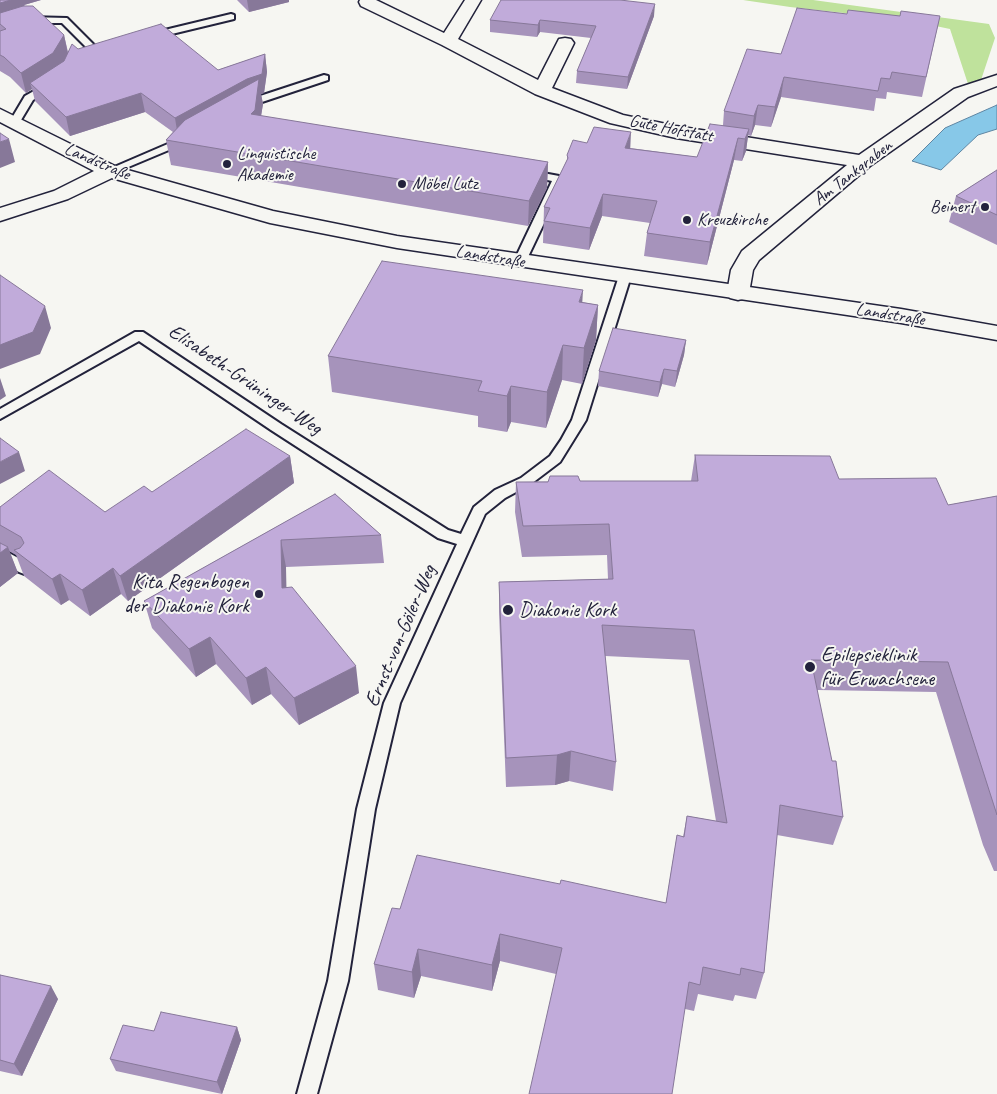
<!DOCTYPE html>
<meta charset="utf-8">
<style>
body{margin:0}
canvas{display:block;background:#f6f6f2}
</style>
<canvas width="997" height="1094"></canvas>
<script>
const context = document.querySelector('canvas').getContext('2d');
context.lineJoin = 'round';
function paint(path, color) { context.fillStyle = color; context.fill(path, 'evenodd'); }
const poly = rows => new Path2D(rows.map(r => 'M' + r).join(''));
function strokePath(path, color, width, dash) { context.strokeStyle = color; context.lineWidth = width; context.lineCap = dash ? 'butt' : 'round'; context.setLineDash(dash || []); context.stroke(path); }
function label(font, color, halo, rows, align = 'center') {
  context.font = font + ' Caveat,sans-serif'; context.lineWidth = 4; context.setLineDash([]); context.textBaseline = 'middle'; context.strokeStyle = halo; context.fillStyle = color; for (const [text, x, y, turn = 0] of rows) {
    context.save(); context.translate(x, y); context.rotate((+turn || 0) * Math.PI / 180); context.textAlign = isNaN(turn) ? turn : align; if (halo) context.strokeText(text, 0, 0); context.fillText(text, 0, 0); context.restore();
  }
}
paint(poly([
 [743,0,813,0,989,24,995,38,981,80,968,84,950,29,907,20,790,7]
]), '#bfe29c');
const water = poly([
 [997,105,997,129,978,135,941,170,912,161,945,128,997,105]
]);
paint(water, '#87c8e8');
strokePath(water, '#5f86a3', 1);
const service = poly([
 [231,14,234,15,234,19,151,39,146,36,148,34,231,14],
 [27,17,67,18,100,51,95,54,92,53,62,23,28,23,0,31,0,25,27,17],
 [324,75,328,76,328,80,259,103,248,109,244,110,239,107,251,99,324,75],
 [50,82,55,85,54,87,33,100,18,125,10,125,9,123,25,96,50,82],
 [184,137,189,140,188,142,114,173,110,174,105,171,184,137],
 [527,170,559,176,565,179,526,261,520,265,514,261,552,181,523,175,522,173,527,170],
 [625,272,631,276,586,420,560,462,531,484,505,498,485,514,400,703,375,809,348,981,317,1094,297,1094,328,981,357,809,384,703,457,544,438,538,271,430,139,341,0,419,0,409,135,332,143,332,281,424,448,530,461,534,474,507,495,490,521,478,550,456,561,440,572,420,619,276,625,272],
 [0,548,29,564,32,568,29,572,24,574,19,572,0,560,0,548]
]);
const minor = poly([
 [360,0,376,0,444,33,465,0,481,0,458,39,538,80,559,39,565,38,571,39,574,43,552,88,623,115,676,126,859,155,954,89,997,75,997,86,968,97,870,166,759,260,753,270,749,293,746,298,738,300,730,298,727,293,731,270,742,251,847,165,676,138,610,123,535,94,442,45,361,6,359,2,360,0]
]);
const secondary = poly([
 [0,109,117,167,273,211,397,236,901,309,997,326,997,340,901,323,397,248,270,223,112,178,68,199,0,221,0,208,54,191,94,171,0,122,0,109]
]);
strokePath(service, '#22223b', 4);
strokePath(minor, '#22223b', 3);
strokePath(secondary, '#22223b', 3);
paint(service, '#f6f6f2');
paint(minor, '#f6f6f2');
paint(secondary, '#f6f6f2');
paint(poly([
 [0,0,41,0,24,5,25,6,64,35,68,52,78,49,218,70,265,54,267,72,264,93,261,94,263,104,261,116,548,162,547,188,528,226,171,165,166,140,173,132,145,112,70,136,35,101,32,89,26,93,10,77,0,71],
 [237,0,289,0,289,2,249,12],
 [847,14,900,16,940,16,922,97,887,92,886,99,876,98,874,111,781,97,771,127,755,125,751,136,748,135,746,151,742,161,734,160,707,265,644,256,647,233,650,223,602,216,589,250,543,243,544,207,567,160,567,155,630,148,697,157,723,125,724,111,781,54],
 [654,16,627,89,576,83,577,71,591,38,540,32,537,37,490,32,490,20],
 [997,170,997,245,949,222,956,196],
 [582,302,598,305,596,340,582,384,562,380,546,428,511,422,507,432,478,427,478,416,332,392,328,356],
 [686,340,684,355,675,387,662,384,658,397,598,386,599,371],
 [695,455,839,479,948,505,997,496,997,871,994,871,983,845,936,692,817,690,843,817,833,845,777,835,764,973,756,999,735,995,733,1001,698,994,694,1011,685,1009,556,974,500,961,492,991,421,976,414,998,378,990,374,964,400,909,560,884,666,903,677,835,683,837,687,816,716,821,689,660,605,656,616,762,613,791,569,781,555,785,506,787,499,612,499,582,608,579,607,555,522,557,515,512,516,482,580,481,691,481],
 [290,456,294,483,128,601,121,594,90,616,69,600,61,605,24,576,16,555,9,551,18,573,0,587,0,507,105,512,152,492],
 [335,494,381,535,384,563,286,567,286,588,359,693,299,725,271,694,252,705,216,664,196,677,152,628,144,601],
 [0,975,58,999,22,1076,0,1071],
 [237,1027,241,1040,222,1094,116,1071,110,1059]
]), '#a693bb');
paint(poly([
 [11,0,41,0,24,5,27,15,0,23,0,3],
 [247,0,289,0,289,2,249,12],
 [655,4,654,16,627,89,628,77],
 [540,20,540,32,537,37,538,25],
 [64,35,68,54,58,73,30,83,32,89,26,93,21,73],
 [265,54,267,72,264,93,261,94,263,104,258,134,178,137,175,118],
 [784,77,781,97,771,127,775,107],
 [141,93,145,112,70,136,66,117],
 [758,105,755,125,751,136,754,116],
 [749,129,746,151,742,161,745,139],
 [631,132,630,154,625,148],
 [738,138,734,160,707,265,710,242],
 [9,139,15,162,0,168,0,142],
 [548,162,547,188,528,226,529,201],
 [603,194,602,216,589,250,590,228],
 [583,290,581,325,579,302],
 [598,305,596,340,582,384,584,348],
 [45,306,51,328,40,354,0,369,0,345],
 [686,340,684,355,675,387,677,371],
 [563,345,562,380,546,428,547,392],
 [664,369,662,384,658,397,660,382],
 [0,378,6,396,0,400],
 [511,386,511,422,507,432,507,396],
 [19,452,25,471,0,484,0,462],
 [290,456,294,483,128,601,120,576],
 [281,540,286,567,287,615,282,588],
 [8,547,18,573,0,587,0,553],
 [113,568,121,594,90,616,82,590],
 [60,574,69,600,61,605,52,579],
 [210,637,216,664,196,677,189,649],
 [356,666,359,693,299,725,294,698],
 [266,667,271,694,252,705,246,678],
 [571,751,569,781,555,785,557,755],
 [500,934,500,961,492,991,492,965],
 [418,949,421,976,414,998,412,972],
 [51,986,58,999,22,1076,14,1064],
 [237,1027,241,1040,222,1094,217,1082]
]), '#877899');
const building = poly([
 [0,0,11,0,0,3,0,0],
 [501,0,620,0,655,4,628,77,577,71,596,26,540,20,538,25,490,20,501,0],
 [23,6,33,6,64,35,53,53,21,73,4,57,0,55,0,31,6,29,0,24,0,13,23,6],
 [797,8,847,14,848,10,900,16,901,11,940,16,926,77,892,72,890,79,881,78,878,91,784,77,775,107,758,105,754,116,724,111,747,49,781,54,797,8],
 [161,24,218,70,265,54,262,74,247,79,175,118,141,93,66,117,30,83,64,61,72,44,78,49,161,24],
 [259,79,255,110,251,114,548,162,529,201,166,140,185,120,259,79],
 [710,124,749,129,745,139,738,138,710,242,647,233,657,201,603,194,590,228,544,221,550,208,544,207,568,158,567,155,573,140,587,143,594,127,631,132,625,148,697,157,710,124],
 [0,133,9,139,0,142,0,133],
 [997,170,997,215,956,196,997,170],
 [382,261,583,290,579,302,598,305,584,348,563,345,547,392,511,386,507,396,478,391,482,381,328,356,382,261],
 [0,275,45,306,33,332,0,345,0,275],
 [613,328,686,340,677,371,664,369,660,382,599,371,613,328],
 [246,429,290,456,120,576,113,568,82,590,60,574,52,579,14,550,20,548,24,543,21,537,0,525,0,507,49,470,105,512,144,486,152,492,246,429],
 [0,438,19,452,0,462,0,438],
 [695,455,830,456,839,479,936,478,948,505,997,496,997,815,948,662,811,660,832,761,836,761,843,817,780,805,764,973,741,968,740,975,703,967,700,985,689,982,672,1094,529,1094,562,948,500,934,492,965,418,949,412,972,374,964,392,908,400,909,417,855,560,884,561,880,666,903,677,835,684,837,687,816,727,823,694,630,602,625,616,762,571,751,557,755,506,758,499,582,613,579,609,524,523,526,516,482,548,482,550,476,578,476,580,481,698,481,695,455],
 [335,494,381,535,281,540,282,588,292,587,356,666,294,698,266,667,246,678,210,637,189,649,144,601,335,494],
 [0,543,8,547,0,553,0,543],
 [0,975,51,986,14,1064,0,1060,0,975],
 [161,1012,237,1027,217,1082,110,1059,123,1025,154,1031,161,1012]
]);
paint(building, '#c1abda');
strokePath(building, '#877899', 1);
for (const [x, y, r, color] of [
 [227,164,5,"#22223b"],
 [402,184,5,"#22223b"],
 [985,207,5,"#22223b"],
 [687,220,5,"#22223b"],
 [259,594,5,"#22223b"],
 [508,610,6,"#22223b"],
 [810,667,6,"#22223b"]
]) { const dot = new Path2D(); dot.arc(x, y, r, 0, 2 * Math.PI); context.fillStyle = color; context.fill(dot); strokePath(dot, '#f6f6f2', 2); }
label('18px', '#22223b', '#f6f6f2', [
 ["Gute Hofstatt",671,129,11],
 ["Landstraße",97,162,23],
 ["Am Tankgraben",853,173,-38],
 ["Landstraße",490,257,9],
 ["Landstraße",890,315,9]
]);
label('18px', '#22223b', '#f6f6f2', [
 ["Linguistische",237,154],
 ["Akademie",237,175],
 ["Möbel Lutz",412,184],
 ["Beinert",975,207,"right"],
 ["Kreuzkirche",697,220]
], 'left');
label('21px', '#22223b', '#f6f6f2', [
 ["Elisabeth-Grüninger-Weg",245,380,34],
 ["Ernst-von-Göler-Weg",401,636,-67]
]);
label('21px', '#22223b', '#f6f6f2', [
 ["Kita Regenbogen",249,582,"right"],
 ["der Diakonie Kork",249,606,"right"],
 ["Diakonie Kork",519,610],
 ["Epilepsieklinik",821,655],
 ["für Erwachsene",821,679]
], 'left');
</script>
